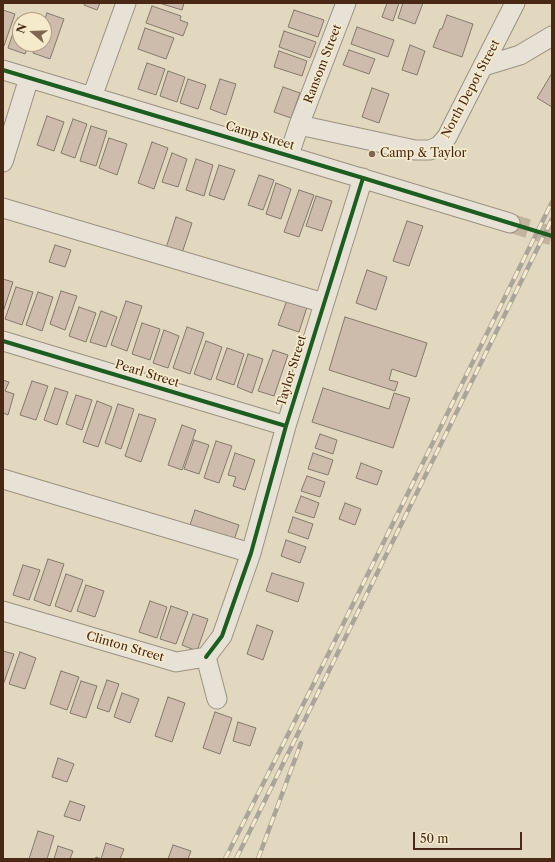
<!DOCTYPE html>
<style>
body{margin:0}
#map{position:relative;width:555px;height:862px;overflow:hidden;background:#e1d8bf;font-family:"Libre Caslon Text",serif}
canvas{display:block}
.frame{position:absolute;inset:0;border:4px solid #492916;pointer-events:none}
.north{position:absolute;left:12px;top:12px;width:40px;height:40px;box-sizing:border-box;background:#f5eacc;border:1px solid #b09d83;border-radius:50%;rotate:289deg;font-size:11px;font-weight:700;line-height:16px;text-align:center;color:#492916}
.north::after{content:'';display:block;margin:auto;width:14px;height:18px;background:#7e6651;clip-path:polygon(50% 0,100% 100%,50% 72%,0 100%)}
.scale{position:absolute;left:413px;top:832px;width:109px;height:18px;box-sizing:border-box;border:2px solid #492916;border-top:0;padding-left:5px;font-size:12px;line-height:14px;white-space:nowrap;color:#492916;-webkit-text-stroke:3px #f5eacc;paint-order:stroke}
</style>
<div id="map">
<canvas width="555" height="862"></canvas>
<div class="frame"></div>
<div class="north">N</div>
<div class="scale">50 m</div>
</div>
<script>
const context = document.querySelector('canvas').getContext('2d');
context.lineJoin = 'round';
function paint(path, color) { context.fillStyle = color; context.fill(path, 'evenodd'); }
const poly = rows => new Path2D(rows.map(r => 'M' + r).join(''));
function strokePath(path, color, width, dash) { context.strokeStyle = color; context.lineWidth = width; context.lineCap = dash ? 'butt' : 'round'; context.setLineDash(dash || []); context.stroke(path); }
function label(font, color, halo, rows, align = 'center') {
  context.font = font + ' "Libre Caslon Text",serif'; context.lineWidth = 3.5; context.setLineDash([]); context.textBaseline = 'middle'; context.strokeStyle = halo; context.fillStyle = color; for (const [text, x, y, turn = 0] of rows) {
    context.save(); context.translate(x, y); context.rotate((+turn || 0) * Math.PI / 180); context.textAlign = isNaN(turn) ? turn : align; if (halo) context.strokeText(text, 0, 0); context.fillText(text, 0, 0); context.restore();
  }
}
const building = poly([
 [85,3,100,3,97,10,84,5,85,3],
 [159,3,184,3,182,10,159,3],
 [387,3,399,3,393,21,382,17,387,3],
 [403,3,423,3,415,24,398,18,403,3],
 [152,6,181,16,180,20,188,23,183,36,146,23,152,6],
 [3,10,15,14,4,46,3,46,3,10],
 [294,10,324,20,318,37,288,27,294,10],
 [47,13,64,19,50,59,33,53,36,44,44,44,44,21,47,13],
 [447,15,473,24,462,57,433,47,440,29,442,29,447,15],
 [18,18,22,20,20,20,20,44,29,44,25,54,8,48,18,18],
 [357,27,394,40,388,57,351,44,357,27],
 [145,28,174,38,166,59,138,49,145,28],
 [284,31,316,42,310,58,279,47,284,31],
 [410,45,425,51,417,75,402,70,410,45],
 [349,50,375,59,369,74,343,65,349,50],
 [279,51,307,61,302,76,274,67,279,51],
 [147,63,165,69,156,95,138,89,147,63],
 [168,71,185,77,177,102,160,96,168,71],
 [552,73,552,107,537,98,552,73],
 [188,79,206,85,198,109,180,103,188,79],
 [220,79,236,84,226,115,210,109,220,79],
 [283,87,300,93,291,118,274,112,283,87],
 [372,88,389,94,379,123,362,117,372,88],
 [47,116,64,122,54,151,37,145,47,116],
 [73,119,87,124,75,158,61,153,73,119],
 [91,126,107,131,96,166,80,161,91,126],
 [109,138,127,144,117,175,99,168,109,138],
 [152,142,168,148,154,189,138,183,152,142],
 [172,153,187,159,178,187,162,182,172,153],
 [196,159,213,165,204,196,186,190,196,159],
 [219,165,235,170,224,200,209,195,219,165],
 [259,175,274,180,263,210,248,205,259,175],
 [276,183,291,189,281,219,266,214,276,183],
 [299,190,314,195,299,237,284,232,299,190],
 [316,196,332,201,322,231,306,226,316,196],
 [176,217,192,223,182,253,166,248,176,217],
 [407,221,423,226,409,266,393,261,407,221],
 [55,245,71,250,65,267,49,262,55,245],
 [367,270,387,277,376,310,356,303,367,270],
 [3,279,13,282,3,312,3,279],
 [16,287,33,292,22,325,5,319,16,287],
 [61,291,77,296,65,330,50,324,61,291],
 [38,292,53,297,42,331,26,325,38,292],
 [287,300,307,307,299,332,278,325,287,300],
 [126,301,142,306,127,351,111,345,126,301],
 [79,307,96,313,86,342,69,336,79,307],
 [101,311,117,317,106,347,90,342,101,311],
 [345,317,427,343,416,377,392,369,389,380,398,382,395,391,329,370,345,317],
 [142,323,160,329,150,360,132,354,142,323],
 [187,327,204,333,190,374,173,368,187,327],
 [164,330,179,336,168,368,153,363,164,330],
 [206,341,222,347,211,380,194,374,206,341],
 [227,348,244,354,234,385,216,379,227,348],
 [273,350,288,355,274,396,258,391,273,350],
 [248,354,263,359,252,393,237,387,248,354],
 [3,380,9,382,5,391,14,394,8,415,3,413,3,380],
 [32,381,48,386,36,420,20,415,32,381],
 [55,388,68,392,57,425,44,420,55,388],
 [323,388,389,409,394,393,410,398,393,448,312,422,323,388],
 [76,395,92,400,82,430,66,424,76,395],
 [97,401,112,407,98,447,83,442,97,401],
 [118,404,134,409,121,449,105,443,118,404],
 [139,414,156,419,141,462,125,456,139,414],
 [182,425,196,430,182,470,168,465,182,425],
 [320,434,337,440,333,454,315,448,320,434],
 [194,440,209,445,199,474,184,469,194,440],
 [216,441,232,446,219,483,204,478,216,441],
 [235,453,255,460,245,490,233,486,236,477,228,475,235,453],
 [313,453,333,460,328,475,308,469,313,453],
 [361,463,382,471,377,485,356,478,361,463],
 [307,476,325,482,320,497,301,491,307,476],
 [301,496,319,503,314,518,295,512,301,496],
 [345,503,361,509,355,525,339,519,345,503],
 [195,510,239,525,234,540,190,525,195,510],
 [293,517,313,524,308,539,288,532,293,517],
 [286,540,306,547,300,563,281,556,286,540],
 [48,559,64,564,50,606,34,600,48,559],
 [23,565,40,570,29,600,13,595,23,565],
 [272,573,304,583,298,602,266,591,272,573],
 [66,574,83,580,71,612,55,606,66,574],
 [86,585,104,591,95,617,77,611,86,585],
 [150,601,167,607,157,638,139,632,150,601],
 [171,606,188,612,176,644,160,639,171,606],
 [193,614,208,619,197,651,182,645,193,614],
 [257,625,273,631,263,660,247,654,257,625],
 [3,651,14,654,3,685,3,651],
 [20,652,36,658,25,689,9,684,20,652],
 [61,671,79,677,67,710,50,704,61,671],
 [107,680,119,684,109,712,97,708,107,680],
 [81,681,97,686,86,718,70,713,81,681],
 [122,693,139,699,130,723,114,717,122,693],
 [168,697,185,703,172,742,155,736,168,697],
 [215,712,232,718,220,754,203,748,215,712],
 [238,722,256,728,250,746,233,741,238,722],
 [58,758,74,764,67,782,52,777,58,758],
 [70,801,85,806,80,821,64,816,70,801],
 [38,831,54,836,47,859,29,859,38,831],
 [106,843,124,849,120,859,95,859,96,857,101,859,106,843],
 [173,845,191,851,188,859,168,859,173,845],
 [58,846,73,851,70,859,54,859,58,846]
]);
paint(building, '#cdbcac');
strokePath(building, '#847a6b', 1);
strokePath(poly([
 [510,223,552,236]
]), '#c3b59d', 19, [19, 10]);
const minor = poly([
 [484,66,520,55,552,36],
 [3,70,510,223],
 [92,97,126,3],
 [299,125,346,3],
 [289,155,299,125,415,150,430,150,439,146,447,137,454,123,515,3],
 [3,162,29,78],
 [3,208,324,303],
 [3,341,286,426],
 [3,479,251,553],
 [3,611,176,662,206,657],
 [206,657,222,636,251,553,286,426,363,178],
 [206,657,217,699]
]);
strokePath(minor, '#9b9181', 21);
strokePath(minor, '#e7e2d5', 19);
const rail = poly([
 [225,859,311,689,552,202],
 [236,859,552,219],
 [258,859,301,743]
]);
strokePath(rail, '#aba499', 4.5);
strokePath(rail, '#f5eacc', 3, [9]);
strokePath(poly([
 [3,70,363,178,552,236],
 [3,341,286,426],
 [206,657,222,636,251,553,286,426,363,178]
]), '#1b5e20', 4);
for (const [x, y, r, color] of [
 [372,154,4,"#7e6651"]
]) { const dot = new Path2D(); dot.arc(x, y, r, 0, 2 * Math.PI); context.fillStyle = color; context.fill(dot); strokePath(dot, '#f5eacc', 1.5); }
label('12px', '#492916', '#f5eacc', [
 ["Ransom Street",323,64,-69],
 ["North Depot Street",471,89,-62],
 ["Camp Street",260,136,17],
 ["Taylor Street",292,371,-73],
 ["Pearl Street",147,374,17],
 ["Clinton Street",125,647,16]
]);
label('12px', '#492916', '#f5eacc', [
 ["Camp & Taylor",380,154]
], 'left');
</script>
